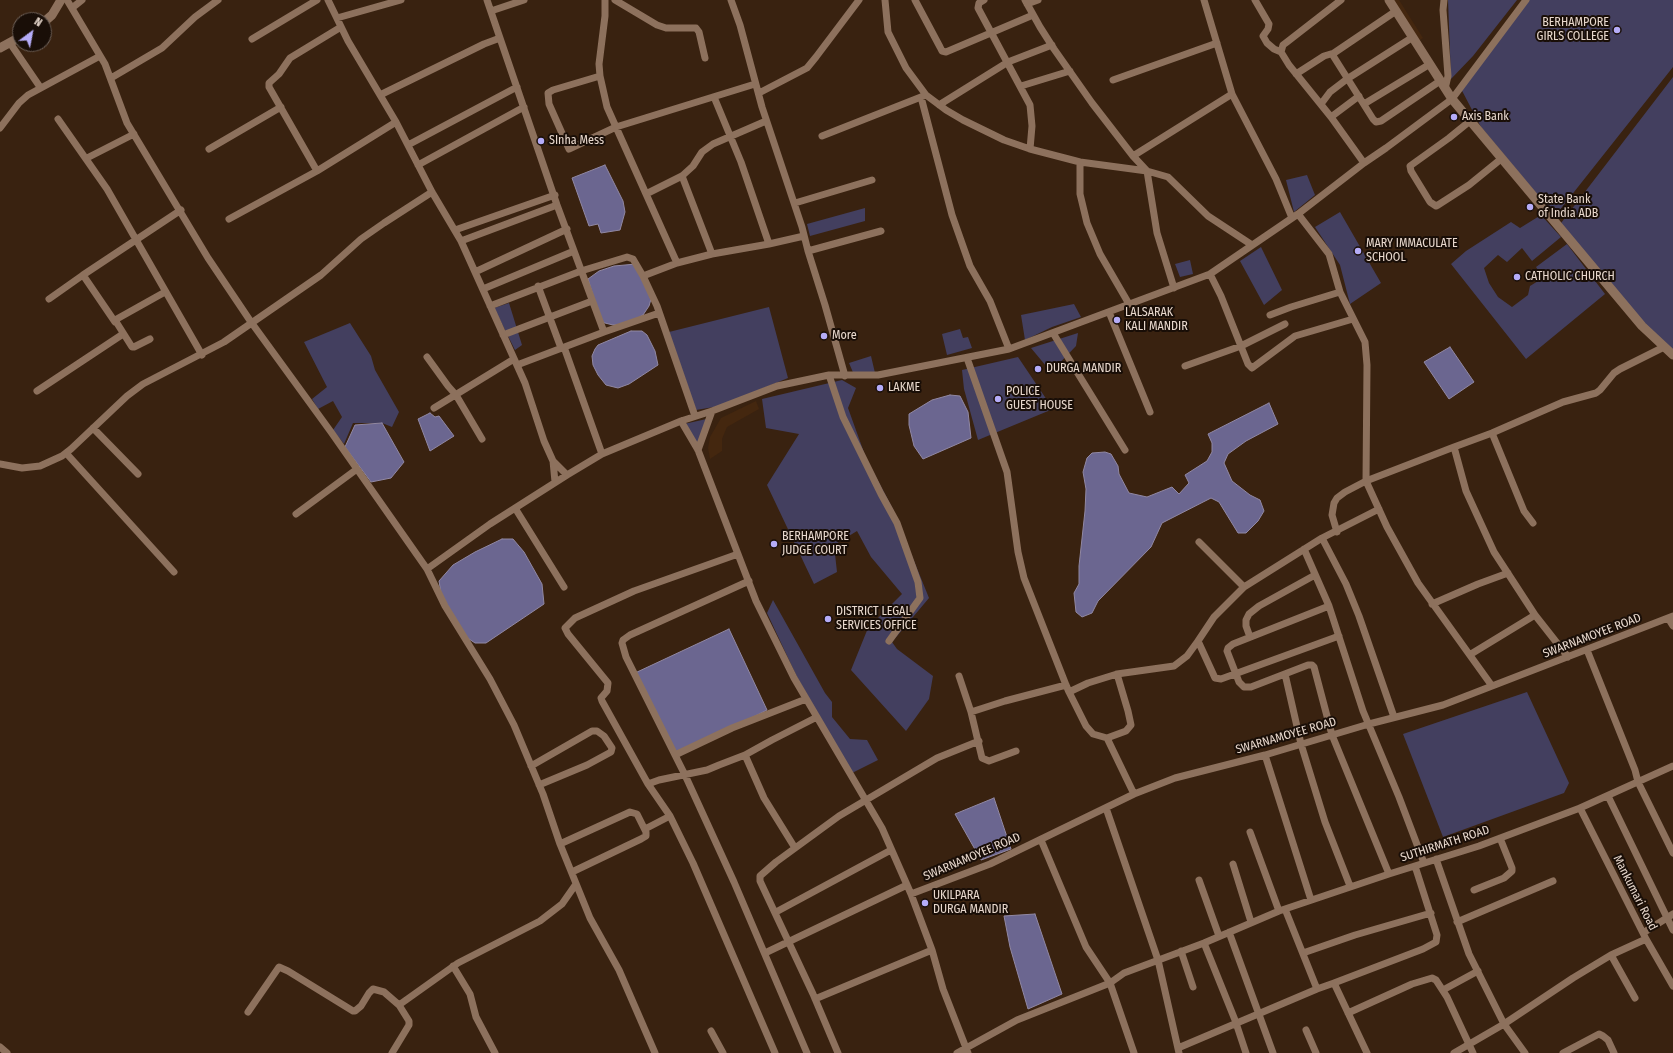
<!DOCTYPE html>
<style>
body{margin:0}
#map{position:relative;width:1673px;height:1053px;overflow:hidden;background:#392210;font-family:"Fira Sans Condensed",sans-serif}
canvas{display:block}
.north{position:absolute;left:12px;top:12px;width:40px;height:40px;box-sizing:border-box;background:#190e07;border:1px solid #6c5f57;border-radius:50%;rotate:32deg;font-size:11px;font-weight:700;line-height:16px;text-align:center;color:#e9d9ce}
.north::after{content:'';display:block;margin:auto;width:14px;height:18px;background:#b5acf8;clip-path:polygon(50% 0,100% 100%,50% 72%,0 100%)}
</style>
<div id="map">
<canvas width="1673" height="1053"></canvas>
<div class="north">N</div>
</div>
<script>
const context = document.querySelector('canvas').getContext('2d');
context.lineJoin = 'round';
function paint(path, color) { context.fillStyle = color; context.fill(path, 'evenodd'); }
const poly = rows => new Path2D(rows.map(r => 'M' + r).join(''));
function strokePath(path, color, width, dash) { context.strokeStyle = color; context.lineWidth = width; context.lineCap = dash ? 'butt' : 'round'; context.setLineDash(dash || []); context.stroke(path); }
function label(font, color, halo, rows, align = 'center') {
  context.font = font + ' "Fira Sans Condensed",sans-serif'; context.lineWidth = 4; context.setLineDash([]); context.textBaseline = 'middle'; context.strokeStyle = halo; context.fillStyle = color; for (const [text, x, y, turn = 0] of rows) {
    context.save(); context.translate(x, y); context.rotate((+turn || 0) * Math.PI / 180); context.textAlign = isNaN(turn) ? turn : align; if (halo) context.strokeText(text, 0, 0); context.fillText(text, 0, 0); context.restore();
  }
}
paint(poly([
 [1391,0,1399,0,1423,38,1417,42],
 [756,401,759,409,727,427,722,439,722,451,710,459,708,448,710,437,721,418]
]), '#44270f');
paint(poly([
 [1448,0,1517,0,1473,56,1451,79],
 [1525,0,1673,0,1673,67,1555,216,1481,127,1459,85],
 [1673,77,1673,350,1642,326,1558,227],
 [1307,175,1315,195,1294,212,1286,180],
 [865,208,865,221,810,236,807,224],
 [1340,212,1381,283,1350,304,1340,265,1315,227],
 [1541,215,1561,237,1532,261,1522,248,1507,262,1498,255,1484,268,1489,283,1498,297,1512,307,1528,295,1530,286,1543,278,1536,267,1567,244,1605,294,1526,359,1451,264,1466,251,1511,222,1520,228],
 [1261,247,1282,290,1264,305,1240,261],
 [1190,260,1193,274,1180,277,1175,264],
 [509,303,522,345,515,350,494,308],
 [1074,304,1081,317,1052,327,1025,340,1021,315],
 [769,307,788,378,720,406,696,410,669,332],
 [350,323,371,356,375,370,399,412,392,427,382,423,353,423,344,444,333,430,342,417,333,401,318,409,312,399,327,387,304,342],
 [960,329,963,338,968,337,972,348,947,355,942,334],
 [1078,333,1076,346,1051,372,1031,348],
 [871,356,875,373,855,377,849,363],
 [1018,357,1053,409,978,440,964,389,962,370],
 [842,380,856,388,848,408,866,458,893,509,929,598,892,642,897,649,933,676,929,699,906,731,851,670,868,628,902,594,871,557,857,531,834,545,837,572,814,584,767,485,799,434,766,428,762,399],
 [711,418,697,446,684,424],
 [773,600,825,693,832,702,832,717,850,739,867,740,878,760,852,773,797,677,767,613],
 [1527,692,1569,783,1564,793,1443,837,1403,734]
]), '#433f5f');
const water = poly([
 [605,165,623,201,625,212,620,230,601,233,598,224,589,226,572,178,605,165],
 [636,264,651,299,649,306,643,315,627,324,613,325,601,322,588,279,599,271,614,266,636,264],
 [631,331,642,331,647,335,655,351,658,365,629,384,618,388,606,385,598,375,593,365,592,356,595,349,598,345,631,331],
 [1450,347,1474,382,1449,399,1424,362,1450,347],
 [950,395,960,396,968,412,971,438,923,459,914,446,909,425,909,414,932,400,950,395],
 [1269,403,1278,424,1246,441,1228,454,1224,463,1232,481,1250,495,1260,500,1264,511,1258,521,1246,533,1238,533,1219,502,1211,498,1162,523,1151,547,1098,601,1092,613,1082,617,1076,612,1074,593,1079,584,1079,566,1085,511,1086,489,1083,472,1087,458,1092,453,1105,452,1111,454,1118,466,1119,474,1129,493,1147,497,1172,487,1179,494,1189,483,1185,475,1207,461,1212,452,1212,443,1208,434,1269,403],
 [430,413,435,417,439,416,454,436,430,451,418,419,430,413],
 [382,423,404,462,391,478,371,482,345,447,355,425,382,423],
 [502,539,513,539,524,552,542,584,544,604,486,643,475,643,466,637,442,599,439,581,453,565,475,552,502,539],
 [729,629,767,710,677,756,635,673,729,629],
 [994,798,1011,849,981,860,955,814,994,798],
 [1035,914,1062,994,1028,1009,1010,947,1004,916,1035,914]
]);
paint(water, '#6b6690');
strokePath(water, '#9188a3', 1);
strokePath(poly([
 [67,0,105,64,127,123,208,258,251,322,331,432,427,569,445,606,490,679,514,725,543,794,560,844,590,918,619,970,655,1053],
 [328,0,348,41,396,122,432,192,461,241,525,383,544,441,553,461,567,475,602,454,681,421],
 [487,0,557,205,604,332,517,365],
 [605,0,605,16,599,64,600,76,607,107,677,263],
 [615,0,657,25,666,28,696,28,699,32,705,58],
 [731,0,740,25,762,107,802,227,808,251,825,305,845,376],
 [885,0,888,32,906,68,926,95,946,110,963,120,1004,140,1030,149,1080,162,1147,171,1157,233,1174,288],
 [915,0,940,47,942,51,946,52,1033,15],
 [984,0,979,3,978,8,1030,105,1032,126,1030,149],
 [1025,0,1040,27,1054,49,1092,103,1133,156,1147,171,1168,177,1208,216,1252,245],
 [1204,0,1232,94,1276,179,1292,218],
 [1255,0,1269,24,1268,29,1263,36,1267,43,1274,49,1281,52],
 [1341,0,1287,42,1283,45,1281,52,1289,65,1331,117,1364,163],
 [1444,0,1443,10,1448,76,1445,89],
 [1027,4,1038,0],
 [72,8,82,0],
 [491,11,524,0],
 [337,18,401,0],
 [252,39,317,0],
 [10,43,40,87],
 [1332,54,1373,119,1376,122,1381,121,1440,81],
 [1296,74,1324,56,1334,53,1396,11],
 [600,76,553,90,548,93,549,104,569,149,616,127,755,84],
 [111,78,162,48,195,17,218,0],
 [1113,80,1217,43],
 [1021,86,1070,71],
 [759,93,807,68,816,57,859,0],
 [380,95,484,44,500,38],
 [714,97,741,162,769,244],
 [921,97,952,215,970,266,990,301,1009,349],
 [1321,104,1330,92,1347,79,1413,37],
 [1364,104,1430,64],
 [939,105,1008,62,1052,45],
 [1331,117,1359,96],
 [58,119,107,189,202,355],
 [1470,121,1449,138,1410,166,1411,171,1430,202,1436,206,1438,205,1469,185,1501,159],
 [0,128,19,103,28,95,100,56],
 [822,136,926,95],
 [408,145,517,87],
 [209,149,281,107],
 [1133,156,1232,94],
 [87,158,134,134],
 [1080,162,1080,194,1087,223,1100,254,1129,304],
 [418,165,524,107],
 [317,171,269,87,269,83,279,74,290,58,341,27],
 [682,176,712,254],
 [646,194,682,176,693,166,702,152,713,144,766,121],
 [795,203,872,180],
 [1298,214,1329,254,1340,292,1365,342,1367,365,1366,481,1454,447],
 [229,219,317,171,396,122],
 [455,230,555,195],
 [461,241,557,205],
 [808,251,881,231],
 [475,272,567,229],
 [1210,274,1221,296,1248,364,1252,368,1295,336,1353,319],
 [83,275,115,322],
 [538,286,561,348],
 [483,289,574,251],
 [49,299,83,275,181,210],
 [490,306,581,271,627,257,633,259,643,276],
 [1109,312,1150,412],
 [1270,315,1291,307,1340,292],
 [604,332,659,313],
 [1053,333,1125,450],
 [503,335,592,301],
 [150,339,134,347,132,347,115,320,165,292],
 [564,347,602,454],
 [427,357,448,386,456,395,482,439],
 [967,358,1007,472,1018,552,1024,578,1066,685,1069,692,1086,726,1093,734,1107,738,1126,731,1131,725,1128,711,1117,674,1088,683,1069,692],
 [1185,366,1241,346,1285,324],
 [829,375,843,417,881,494,897,523,918,582,920,598,889,641],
 [37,391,123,334],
 [434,408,514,359],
 [695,416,657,306,643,276,677,263,712,254,769,244,804,236],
 [93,428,138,474],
 [1492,433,1524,511,1533,523],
 [698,450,712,411],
 [66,453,174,572],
 [553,461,555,482],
 [0,464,22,468,40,466,62,456,71,449,127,396,143,384,224,342,321,275,361,239,384,223,432,192],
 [515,508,564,587],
 [296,514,357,469],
 [1337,532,1332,515,1334,503,1337,498,1345,492,1366,481,1387,527,1418,583,1492,686],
 [1322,538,1346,584,1359,616,1394,717],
 [1199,542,1244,587],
 [1304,549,1329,606,1363,711,1399,797,1424,863],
 [738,554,634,591,575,618,565,628,568,634,608,683,607,691,601,698,602,701,648,784,670,816,693,863,775,1053],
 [427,569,490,524,567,475],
 [749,581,630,635,623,640,622,643,626,657,685,775,734,882,807,1053],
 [1432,604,1478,584,1508,573],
 [1329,606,1233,644,1228,648,1227,651,1239,682,1244,687,1251,687,1308,665,1312,665,1314,667,1332,735,1389,874,1479,846,1580,808,1673,766],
 [1668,618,1673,626],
 [1339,636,1221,679,1215,678,1198,641,1214,617,1244,587,1322,538,1379,509],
 [1250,637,1246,626,1246,620,1249,614,1259,606,1315,575],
 [1587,650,1635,770,1638,782,1673,853],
 [1471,654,1535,615],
 [1568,657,1535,615,1494,552,1466,491,1454,447,1492,433,1563,402,1596,393,1600,390,1614,373,1620,369,1664,347],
 [1117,674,1174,666,1187,656,1198,641],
 [1285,674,1301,744,1325,822,1350,886],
 [959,676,971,712,982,758,989,761,1016,751],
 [971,712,1005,701,1066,685],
 [1107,738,1134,794],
 [675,755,732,728,806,699],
 [745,755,764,798,795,848],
 [1265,755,1311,900],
 [531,766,592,731,597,731,604,736,612,748,611,752,587,765,539,785],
 [648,784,659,780,707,770,719,765,745,755,772,740,817,717],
 [1608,796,1673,930],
 [1106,808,1158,960,1179,1053],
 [1580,808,1646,939,1673,986],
 [645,829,670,816],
 [1250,832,1279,911],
 [1041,840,1086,947,1110,983,1134,1053],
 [560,844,630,812,637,814,646,832,646,836,641,839,572,872],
 [1436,859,1469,954,1504,1024,1454,1053],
 [1233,864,1251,922],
 [1199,880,1219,936],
 [1474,890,1504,878,1512,871,1512,868,1500,838],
 [911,894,990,864,1134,794,1175,778,1265,755,1369,724,1443,705,1673,616],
 [776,912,891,850],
 [1457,922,1553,881],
 [1229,932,1273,1053],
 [1643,933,1673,914],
 [1204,943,1235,1020,1246,1053],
 [1181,951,1193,987],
 [765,953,907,885],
 [1303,953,1355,935,1431,913],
 [1611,955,1635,998],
 [453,966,470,994,476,1017,495,1053],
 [1334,983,1423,949,1436,942,1437,935,1415,866],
 [1317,989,1334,983,1367,1053],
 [1443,990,1478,971],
 [815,999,932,950],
 [248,1012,279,967,288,971,353,1011,355,1011,361,1006,369,993,373,989,384,992,399,1005],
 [1348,1013,1412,984,1432,978,1436,980,1447,997,1473,1053],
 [1306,1030,1316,1053],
 [711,1031,723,1053],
 [0,1047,7,1053],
 [1178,1048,1317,989,1285,909],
 [392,1053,409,1025,409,1021,399,1005,458,963,540,921,562,904,576,884],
 [838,1053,813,994,760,881,760,876,776,862,839,816,937,758,979,741],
 [957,1053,1017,1020,1110,983,1124,973,1204,943,1279,911,1389,874],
 [968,1053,943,989,932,950,911,894,882,828,794,678,756,601,698,450,681,421,712,411,777,386,829,375,878,375,1009,349,1210,274,1298,214,1364,163,1386,148,1452,99,1526,0],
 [1525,1053,1504,1024,1573,978,1611,955,1646,939],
 [1563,1053,1599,1034,1603,1036,1608,1040,1614,1053]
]), '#8d715d', 7);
strokePath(poly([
 [1389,0,1452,99,1642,326,1673,355],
 [44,22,52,15,61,0],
 [0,48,20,37]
]), '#8d715d', 9);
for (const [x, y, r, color] of [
 [1617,30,4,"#b5acf8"],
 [1454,117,4,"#b5acf8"],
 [541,141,4,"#b5acf8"],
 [1530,207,4,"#b5acf8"],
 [1358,251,4,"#b5acf8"],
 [1517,277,4,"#b5acf8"],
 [1117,320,4,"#b5acf8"],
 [824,336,4,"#b5acf8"],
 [1038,369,4,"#b5acf8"],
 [880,388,4,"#b5acf8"],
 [998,399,4,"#b5acf8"],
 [774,544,4,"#b5acf8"],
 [828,619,4,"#b5acf8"],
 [925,903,4,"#b5acf8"]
]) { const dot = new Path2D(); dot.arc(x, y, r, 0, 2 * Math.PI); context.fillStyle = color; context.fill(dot); strokePath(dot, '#190e07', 1.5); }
label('12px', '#e9d9ce', '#190e07', [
 ["BERHAMPORE",1609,23,"right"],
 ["GIRLS COLLEGE",1609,37,"right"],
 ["Axis Bank",1462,117],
 ["SInha Mess",549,141],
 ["State Bank",1538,200],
 ["of India ADB",1538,214],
 ["MARY IMMACULATE",1366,244],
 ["SCHOOL",1366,258],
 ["CATHOLIC CHURCH",1525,277],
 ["LALSARAK",1125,313],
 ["KALI MANDIR",1125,327],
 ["More",832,336],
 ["DURGA MANDIR",1046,369],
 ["LAKME",888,388],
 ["POLICE",1006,392],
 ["GUEST HOUSE",1006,406],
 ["BERHAMPORE",782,537],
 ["JUDGE COURT",782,551],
 ["DISTRICT LEGAL",836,612],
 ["SERVICES OFFICE",836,626],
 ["UKILPARA",933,896],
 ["DURGA MANDIR",933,910]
], 'left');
label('12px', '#e9d9ce', '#190e07', [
 ["SWARNAMOYEE ROAD",1592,636,-21],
 ["SWARNAMOYEE ROAD",1286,736,-16],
 ["SUTHIRMATH ROAD",1445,844,-18],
 ["SWARNAMOYEE ROAD",972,857,-23],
 ["Mankumari Road",1635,893,63]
]);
</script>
